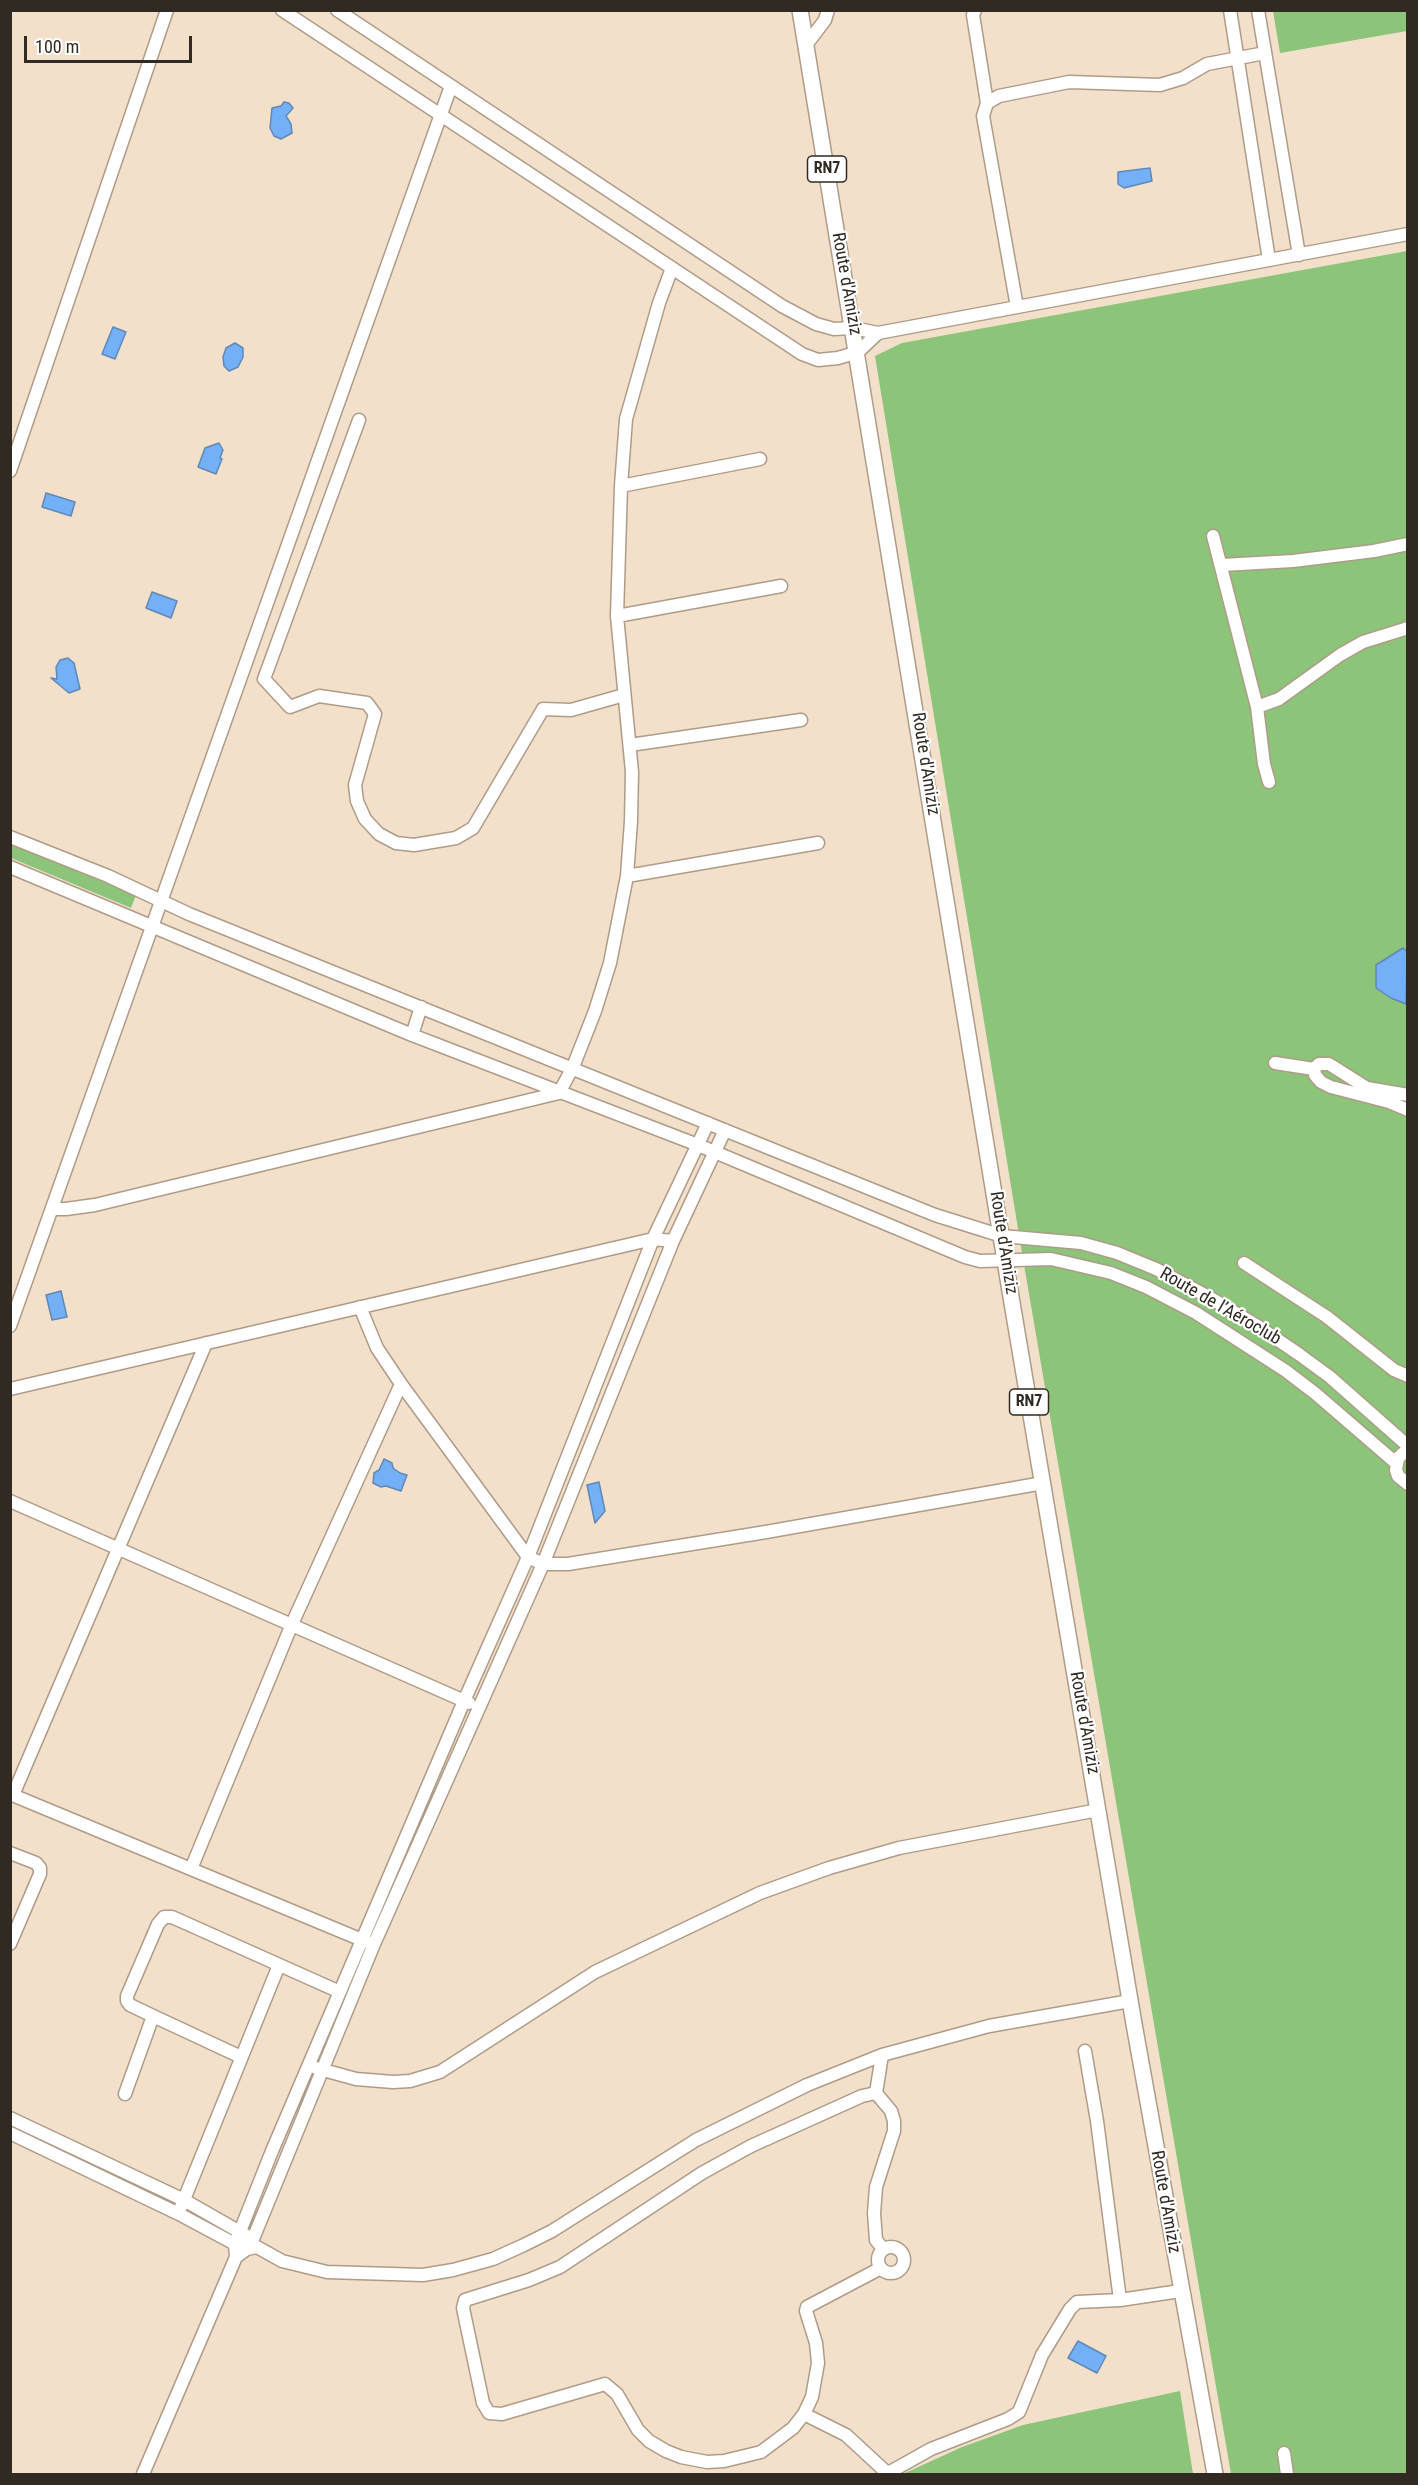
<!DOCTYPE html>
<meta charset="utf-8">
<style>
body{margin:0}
#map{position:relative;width:1418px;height:2485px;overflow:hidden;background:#f3e0cb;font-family:"Roboto Condensed",sans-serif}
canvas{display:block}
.frame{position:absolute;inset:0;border:12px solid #312a22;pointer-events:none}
.scale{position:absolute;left:24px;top:36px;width:168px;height:27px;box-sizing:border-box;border:3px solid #312a22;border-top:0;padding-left:8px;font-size:18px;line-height:21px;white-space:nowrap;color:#312a22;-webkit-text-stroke:4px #fff;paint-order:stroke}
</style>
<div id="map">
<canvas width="1418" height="2485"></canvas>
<div class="frame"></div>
<div class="scale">100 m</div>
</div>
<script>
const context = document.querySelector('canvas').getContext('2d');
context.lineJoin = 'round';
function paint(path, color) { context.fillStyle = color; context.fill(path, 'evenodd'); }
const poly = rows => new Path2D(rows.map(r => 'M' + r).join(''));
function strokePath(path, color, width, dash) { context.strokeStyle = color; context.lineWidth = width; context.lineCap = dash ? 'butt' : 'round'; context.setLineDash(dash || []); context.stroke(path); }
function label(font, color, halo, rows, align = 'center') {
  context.font = font + ' "Roboto Condensed",sans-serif'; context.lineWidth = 4.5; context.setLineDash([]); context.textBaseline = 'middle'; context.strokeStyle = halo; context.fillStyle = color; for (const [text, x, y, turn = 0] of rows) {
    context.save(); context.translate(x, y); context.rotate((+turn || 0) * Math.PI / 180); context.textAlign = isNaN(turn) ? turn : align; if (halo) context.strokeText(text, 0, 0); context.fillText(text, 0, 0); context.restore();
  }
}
paint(poly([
 [1273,11,1407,11,1407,31,1280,53],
 [1407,251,1407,2474,1231,2474,1021,1247,875,356,902,343],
 [10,844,136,895,131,908,11,858],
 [1180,2391,1193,2474,903,2474,962,2447,1023,2425]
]), '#8cc479');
const water = poly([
 [284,102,289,103,293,108,286,116,291,124,292,133,281,139,274,136,270,128,272,108,281,106,284,102],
 [1150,168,1152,181,1124,188,1118,184,1118,172,1150,168],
 [113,327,126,332,115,359,102,354,113,327],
 [235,343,243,348,243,357,238,367,229,371,224,366,223,357,226,348,235,343],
 [219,443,223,450,220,458,222,459,216,474,198,467,205,448,219,443],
 [46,493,75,502,71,516,42,507,46,493],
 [152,592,177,601,171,618,146,608,152,592],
 [68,658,74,663,80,689,69,693,51,678,57,679,56,667,60,660,68,658],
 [1403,948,1407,952,1406,1004,1391,998,1376,988,1376,965,1403,948],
 [61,1291,67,1317,52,1320,46,1295,61,1291],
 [384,1459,392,1463,393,1468,400,1473,407,1475,401,1491,386,1486,381,1487,373,1483,374,1473,379,1470,384,1459],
 [599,1482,605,1511,595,1523,587,1485,599,1482],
 [1078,2341,1106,2356,1097,2373,1068,2358,1078,2341]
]);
paint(water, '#74b0f7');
strokePath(water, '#6088b7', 1.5);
const minor = poly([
 [282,10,802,354,818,360,838,358,858,352,878,333],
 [337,10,782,306,816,324,834,329,853,328,878,333,1408,234],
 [975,10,973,15,987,103,983,116,1017,307],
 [1230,10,1269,260],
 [1258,10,1299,255],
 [806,45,825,20,828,10],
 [987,103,999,96,1069,82,1160,85,1183,78,1207,64,1265,53],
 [359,420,264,679,290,707,319,696,367,703,375,714,355,785,357,801,365,819,379,834,396,843,414,845,456,838,473,828,543,709,571,710,624,695],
 [10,471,167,10],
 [621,486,760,459],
 [1213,536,1257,707,1264,764,1269,782],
 [1222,565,1293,561,1374,551,1408,544],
 [617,616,781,586],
 [1257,707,1279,699,1340,655,1363,642,1408,628],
 [630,745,801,720],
 [10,837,108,876,189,914,935,1215,1002,1236,1081,1243,1117,1253,1156,1269,1207,1296,1259,1327,1300,1355,1330,1377,1408,1446],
 [10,867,412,1035,698,1145,965,1257,980,1261,1051,1259,1111,1273,1146,1287,1196,1313,1286,1371,1316,1394,1396,1463],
 [627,876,818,843],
 [412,1035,421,1007],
 [1275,1063,1314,1069],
 [1408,1095,1367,1088,1329,1064,1319,1064,1314,1069,1315,1075,1321,1082,1331,1087,1389,1102,1408,1110],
 [52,1209,66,1209,95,1205,559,1093,573,1067,595,1011,610,963,627,876,631,821,632,772,617,616,621,486,626,419,659,303,672,268],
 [1244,1263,1327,1317,1394,1370,1408,1376],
 [360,1307,377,1348,401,1384,528,1557,543,1564,568,1564,766,1532,1043,1483],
 [10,1326,451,86],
 [10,1389,653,1239,673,1241],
 [1408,1449,1398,1458,1396,1470,1398,1476,1408,1484],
 [10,1501,469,1703],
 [10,1794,367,1942],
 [13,1795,206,1343],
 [10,1853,36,1863,40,1868,40,1874,10,1944],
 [191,1869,292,1624,401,1384],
 [1085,2051,1097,2121,1120,2300],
 [882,2055,876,2093,891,2111,894,2121,894,2131,876,2187,874,2213,876,2240,883,2249],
 [241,2057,153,2016,130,2005,127,2001,127,1996,158,1924,164,1917,172,1917,340,1992],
 [316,2068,356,2079,393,2082,410,2081,440,2072,595,1972,760,1893,829,1868,899,1848,1098,1810],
 [876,2093,862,2096,751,2146,702,2173,560,2267,529,2280,465,2300,463,2308,483,2403,489,2413,502,2414,605,2384,617,2394,638,2430,649,2441,666,2451,681,2457,707,2462,724,2461,761,2452,793,2428,804,2414,812,2397,818,2363,816,2343,806,2311,807,2307,881,2268],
 [125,2094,153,2016],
 [10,2118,184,2200,247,2236],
 [10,2133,179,2214,235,2244,247,2249,257,2247,282,2261,327,2272,423,2275,453,2270,493,2259,524,2245,552,2231,696,2140,807,2085,882,2055,989,2026,1130,2001],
 [181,2207,279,1965],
 '878 2260a13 13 0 1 1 26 0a13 13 0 1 1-26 0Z',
 [236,2257,235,2244,272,2151,464,1701,528,1557,653,1239,708,1123],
 [804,2414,846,2435,885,2471,890,2472,931,2449,1008,2419,1019,2412,1042,2355,1070,2309,1077,2302,1120,2300,1180,2291],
 [1284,2453,1287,2474],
 [143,2474,236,2257,247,2249,253,2239,374,1944,543,1564,673,1241,725,1130]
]);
const major = poly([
 [800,10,1010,1291,1134,2024,1215,2474]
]);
strokePath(minor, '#ae9c88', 15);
strokePath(major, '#ae9c88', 18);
strokePath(minor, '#fff', 12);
strokePath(major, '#fff', 15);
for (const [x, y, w] of [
 [827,169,39],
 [1029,1402,39]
]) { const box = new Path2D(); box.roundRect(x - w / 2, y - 13, w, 26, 4.5); context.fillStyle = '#fff'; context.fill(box); strokePath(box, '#312a22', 1.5); }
label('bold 16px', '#312a22', null, [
 ["RN7",827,169],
 ["RN7",1029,1402]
]);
label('18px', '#312a22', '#fff', [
 ["Route d'Amiziz",846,284,80],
 ["Route d'Amiziz",925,764,81],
 ["Route d'Amiziz",1003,1243,81],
 ["Route de l’Aéroclub",1220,1307,30],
 ["Route d'Amiziz",1084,1723,80],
 ["Route d'Amiziz",1165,2202,80]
]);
</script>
